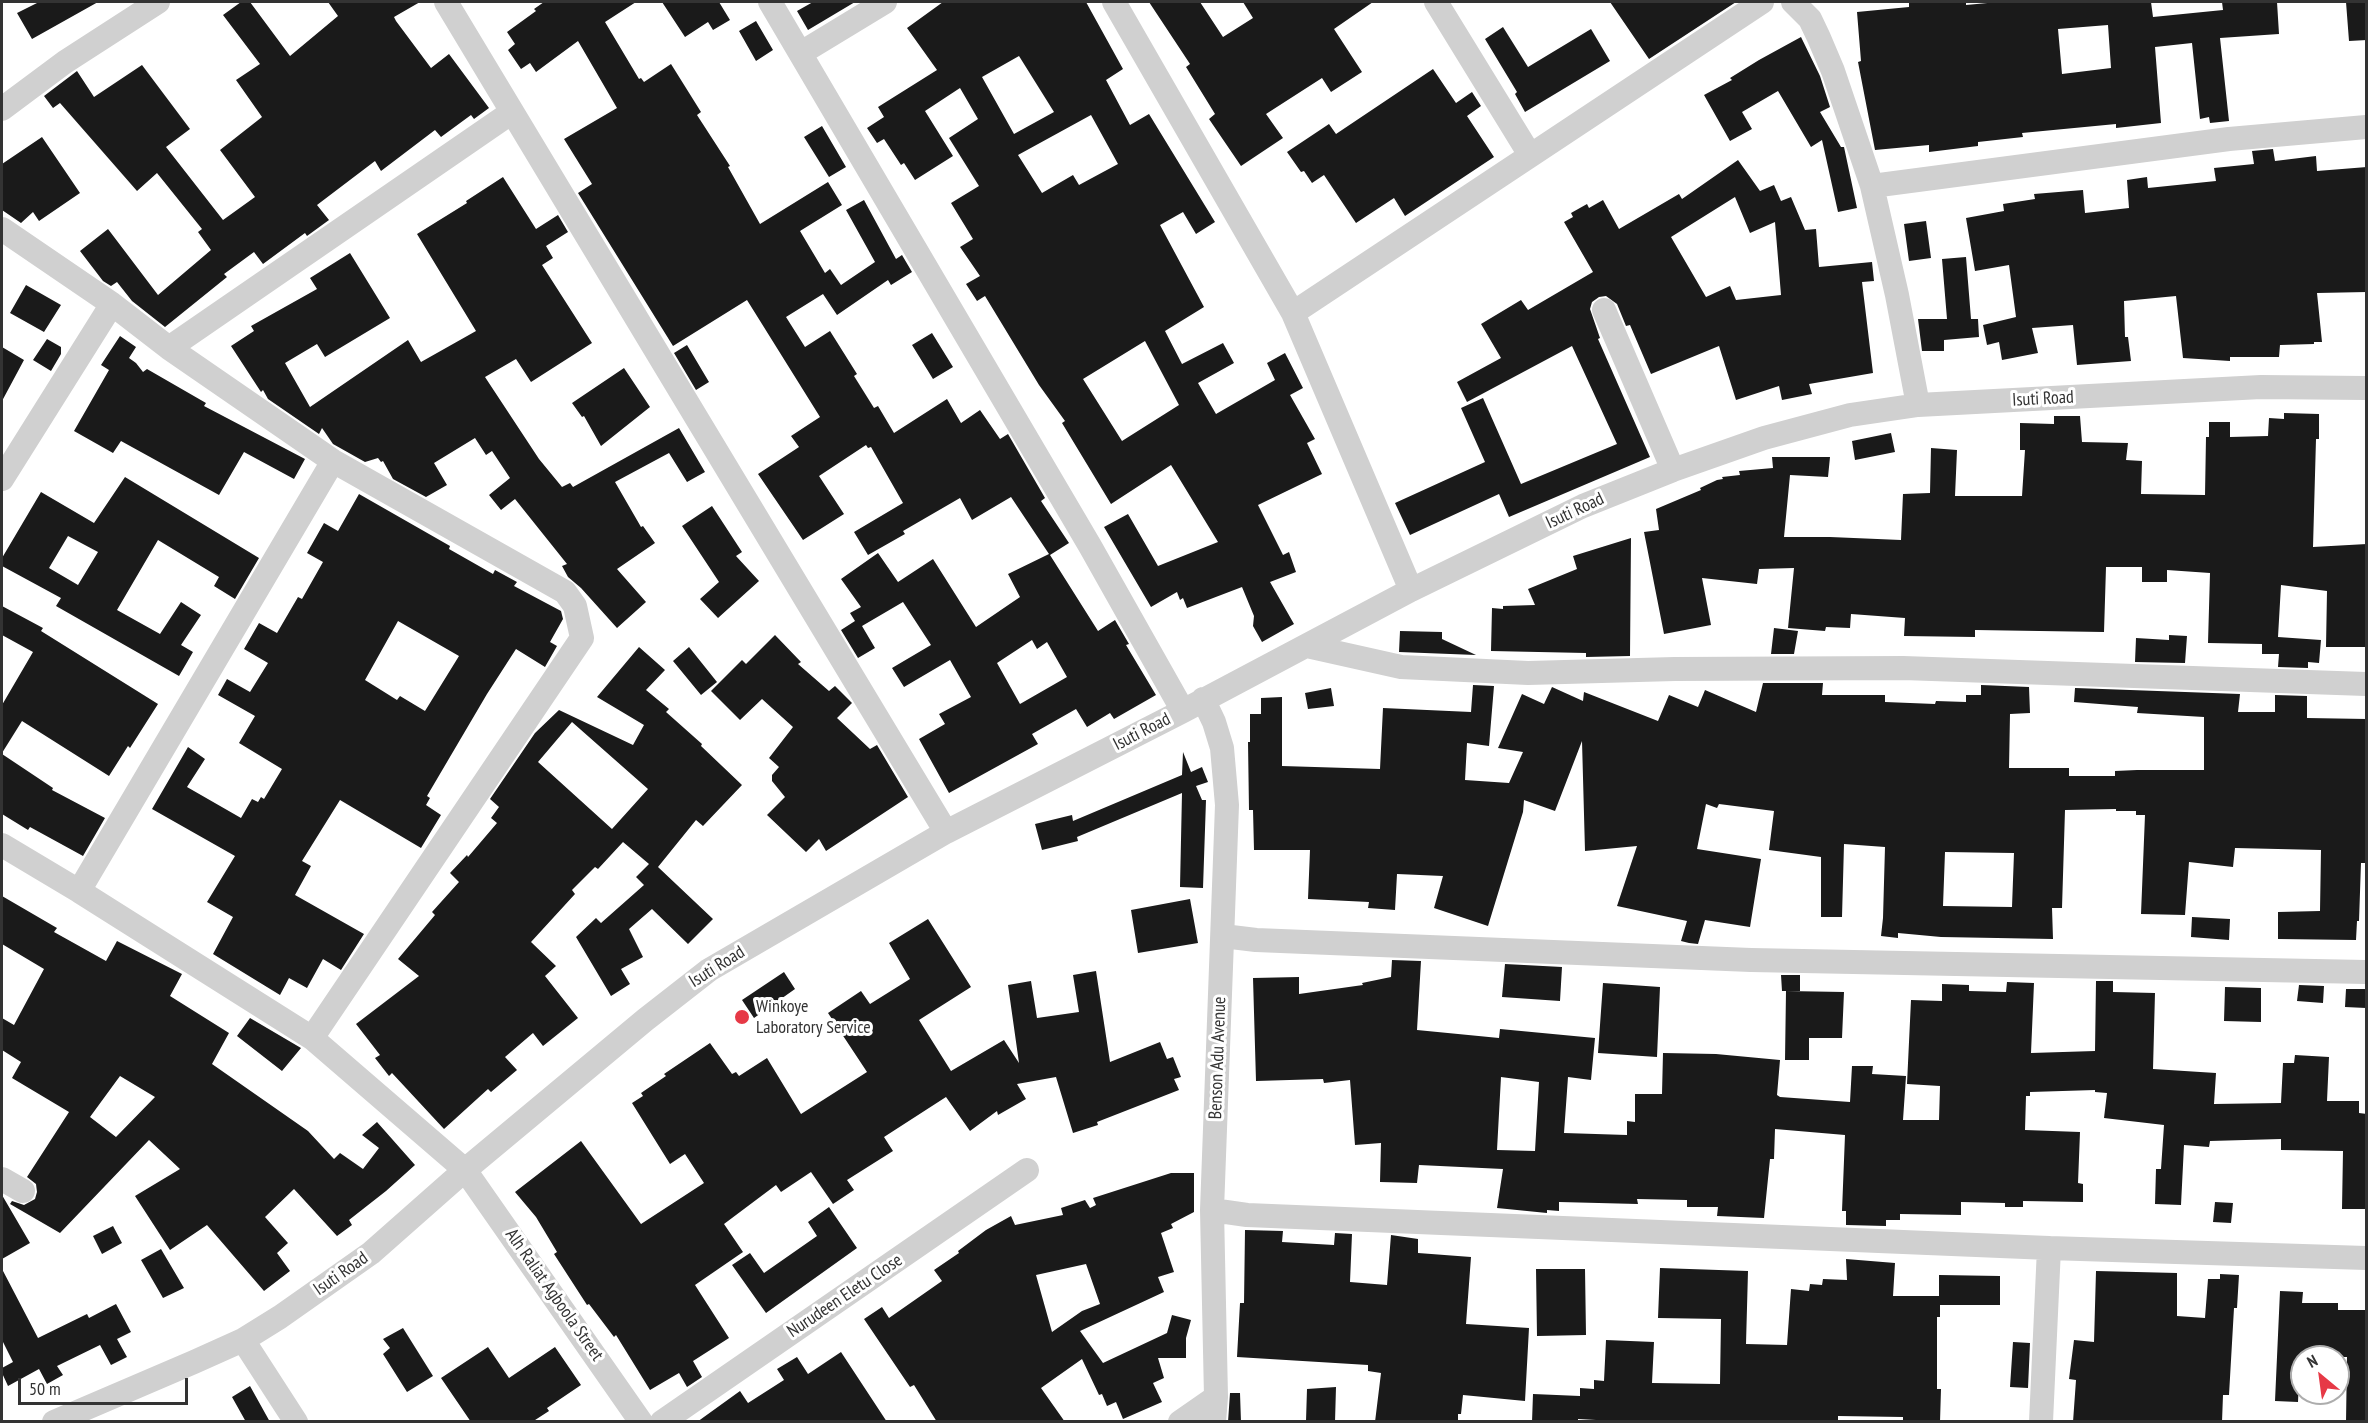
<!DOCTYPE html>
<style>
body{margin:0}
#map{position:relative;width:2368px;height:1423px;overflow:hidden;background:#fff;font-family:"PT Sans Narrow",sans-serif}
canvas{display:block}
.frame{position:absolute;inset:0;border:3px solid #333;pointer-events:none}
.north{position:absolute;left:2290px;top:1345px;width:60px;height:60px;box-sizing:border-box;background:#fff;border:2px solid #adadad;border-radius:50%;rotate:331deg;font-size:16px;font-weight:700;line-height:24px;text-align:center;color:#333}
.north::after{content:'';display:block;margin:auto;width:21px;height:27px;background:#e63946;clip-path:polygon(50% 0,100% 100%,50% 72%,0 100%)}
.scale{position:absolute;left:18px;top:1378px;width:170px;height:27px;box-sizing:border-box;border:3px solid #333;border-top:0;padding-left:8px;font-size:18px;line-height:21px;white-space:nowrap;color:#333;-webkit-text-stroke:4px #fff;paint-order:stroke}
</style>
<div id="map">
<canvas width="2368" height="1423"></canvas>
<div class="frame"></div>
<div class="north">N</div>
<div class="scale">50 m</div>
</div>
<script>
const context = document.querySelector('canvas').getContext('2d');
context.lineJoin = 'round';
function paint(path, color) { context.fillStyle = color; context.fill(path, 'evenodd'); }
const poly = rows => new Path2D(rows.map(r => 'M' + r).join(''));
function strokePath(path, color, width, dash) { context.strokeStyle = color; context.lineWidth = width; context.lineCap = dash ? 'butt' : 'round'; context.setLineDash(dash || []); context.stroke(path); }
function label(font, color, halo, rows, align = 'center') {
  context.font = font + ' "PT Sans Narrow",sans-serif'; context.lineWidth = 6; context.setLineDash([]); context.textBaseline = 'middle'; context.strokeStyle = halo; context.fillStyle = color; for (const [text, x, y, turn = 0] of rows) {
    context.save(); context.translate(x, y); context.rotate((+turn || 0) * Math.PI / 180); context.textAlign = isNaN(turn) ? turn : align; if (halo) context.strokeText(text, 0, 0); context.fillText(text, 0, 0); context.restore();
  }
}
paint(poly([
 [39,2,98,2,32,39,17,13],
 [241,2,250,2,290,56,338,16,328,2,420,2,394,17,396,21,431,68,449,54,489,108,474,119,471,115,441,137,435,130,381,171,375,161,317,205,329,220,307,236,305,233,263,264,254,252,224,274,227,277,165,327,132,301,117,282,111,286,103,281,80,251,108,229,158,295,211,250,198,232,202,229,157,173,137,191,60,103,53,108,44,96,77,71,94,97,142,65,190,129,166,147,223,220,255,197,220,150,262,117,236,80,260,64,223,15],
 [544,2,636,2,605,22,639,79,641,78,644,82,671,64,701,112,697,115,730,166,728,167,760,224,828,182,842,205,800,231,825,273,830,269,841,285,875,262,846,210,864,200,896,259,902,255,912,272,891,285,888,280,837,315,823,294,786,317,805,347,830,331,857,374,854,376,874,408,878,406,894,433,947,399,961,423,980,410,1000,439,1008,434,1045,498,1041,501,1069,543,1050,555,1098,631,1115,620,1129,644,1126,645,1156,695,1114,719,1110,713,1087,727,1076,709,1032,734,1038,744,949,793,919,739,945,724,939,714,971,697,950,660,904,687,892,668,931,645,903,602,862,626,875,648,858,658,841,630,855,621,850,613,861,607,841,579,878,553,898,582,933,559,976,627,1020,597,1008,574,1049,554,1011,497,972,520,960,498,903,531,905,534,868,555,854,532,903,503,871,447,868,448,866,445,819,476,844,514,803,540,758,474,799,447,791,436,820,417,747,300,673,346,578,193,592,184,564,139,617,108,578,41,536,72,530,63,521,69,508,50,515,44,507,32,536,11,534,9],
 [1032,640,1037,649,1047,642,1067,677,1020,704,997,663],
 [662,2,719,2,730,20,713,30,708,22,685,37],
 [813,2,855,2,808,30,797,11],
 [943,2,1086,2,1123,69,1106,80,1130,125,1149,114,1215,222,1196,234,1183,212,1160,225,1204,307,1165,331,1182,364,1223,343,1234,363,1198,383,1216,414,1275,380,1267,363,1285,353,1303,388,1290,395,1315,439,1307,443,1322,474,1258,505,1283,555,1289,552,1296,572,1270,582,1294,624,1262,642,1253,626,1254,616,1242,587,1187,608,1183,598,1180,600,1177,592,1151,607,1104,527,1128,514,1158,566,1218,542,1171,465,1111,504,1062,423,1065,421,1039,385,985,296,977,301,966,284,980,276,960,247,973,239,951,203,979,186,949,138,978,119,960,88,925,111,953,156,915,180,904,163,901,165,884,139,877,143,867,128,884,117,878,107,937,70,907,28],
 [1019,56,1054,112,1014,134,982,77],
 [1091,115,1118,164,1079,185,1073,175,1042,193,1018,155],
 [1145,341,1179,405,1122,441,1083,379],
 [1149,2,1200,2,1223,37,1253,18,1243,2,1373,2,1334,29,1362,72,1331,92,1322,78,1266,114,1283,138,1241,166,1209,119,1215,114,1186,67,1190,64],
 [1610,2,1736,2,1649,59],
 [1909,2,1966,2,1966,5,1998,2,2151,2,2153,17,2223,10,2222,2,2277,2,2279,34,2220,38,2229,121,2210,123,2209,117,2200,119,2192,43,2155,47,2161,123,2116,128,2116,124,2022,133,2023,137,1978,142,1978,146,1929,152,1929,145,1875,150,1858,62,1861,61,1857,12,1909,7],
 [2108,25,2111,68,2062,74,2058,29],
 [2346,2,2367,2,2367,40,2349,41],
 [756,21,773,50,756,61,739,31],
 [1503,27,1528,67,1591,29,1610,61,1525,112,1515,94,1517,92,1485,39],
 [1801,37,1820,76,1830,107,1820,112,1841,147,1844,147,1857,208,1838,212,1822,140,1811,147,1778,91,1742,112,1752,129,1730,141,1704,95,1732,80,1730,78,1759,60],
 [1433,69,1456,103,1472,92,1481,106,1467,116,1494,157,1405,216,1394,198,1356,223,1324,175,1312,183,1304,171,1301,172,1287,152,1329,124,1336,134],
 [822,126,846,167,829,177,804,137],
 [42,137,80,193,39,221,33,212,21,223,2,210,2,164],
 [2273,149,2275,161,2316,156,2317,171,2367,167,2367,292,2317,293,2322,342,2314,342,2314,344,2280,345,2279,357,2230,357,2230,361,2183,358,2176,296,2124,301,2125,337,2128,337,2131,361,2077,365,2073,325,2032,328,2038,353,2002,360,1999,342,1987,345,1983,325,2016,317,2009,265,1975,271,1966,218,2004,211,2003,204,2035,199,2034,194,2083,190,2085,213,2129,208,2127,180,2147,177,2148,188,2216,181,2214,168,2254,164,2252,151],
 [1738,160,1760,191,1774,185,1781,201,1791,197,1805,230,1816,229,1819,267,1872,262,1874,281,1862,282,1873,373,1809,384,1812,394,1782,400,1779,386,1736,400,1719,346,1651,374,1630,325,1626,326,1617,304,1606,296,1599,297,1592,302,1590,309,1600,338,1598,339,1650,457,1509,517,1499,494,1410,535,1395,503,1485,462,1461,408,1483,398,1521,484,1617,444,1572,346,1467,402,1457,382,1501,358,1481,324,1521,300,1528,310,1593,272,1564,222,1573,217,1571,213,1587,204,1589,208,1603,200,1619,229,1679,194,1682,199],
 [1735,197,1750,233,1775,222,1781,295,1736,300,1730,286,1706,297,1671,237],
 [503,177,536,229,558,215,568,232,546,246,553,258,542,265,592,343,531,382,516,359,485,377,539,459,562,487,570,483,573,487,679,428,705,472,687,482,669,453,615,482,641,527,643,526,655,543,617,569,646,602,617,628,581,588,568,577,562,566,567,564,515,499,501,510,489,495,510,478,492,451,486,455,475,438,434,463,447,485,426,497,393,479,383,461,381,462,378,458,365,462,333,444,322,428,319,434,268,399,263,390,261,392,231,346,254,331,251,326,317,289,310,278,350,253,390,318,325,357,317,344,285,363,310,407,408,340,421,362,476,331,417,234,467,203,466,201],
 [1926,221,1931,258,1909,261,1904,224],
 [1966,257,1971,319,1978,319,1979,337,1944,340,1944,351,1922,351,1918,319,1947,319,1942,259],
 [26,285,61,305,44,332,10,313],
 [932,333,953,367,933,379,912,345],
 [120,336,136,347,129,358,136,363,143,372,147,369,206,403,204,406,305,459,294,479,244,452,219,495,121,441,113,453,74,431,109,370,101,365],
 [47,339,61,347,61,354,51,371,33,360],
 [687,345,709,382,696,390,674,353],
 [2,347,24,360,2,401],
 [624,368,650,407,601,446,584,416,582,417,572,403],
 [2284,413,2319,414,2319,439,2316,439,2313,547,2367,544,2367,647,2326,647,2327,591,2281,585,2278,637,2321,640,2319,663,2308,662,2308,668,2278,667,2279,654,2262,654,2262,644,2208,643,2210,573,2167,570,2167,582,2142,582,2142,567,2106,567,2104,632,1975,630,1975,637,1904,636,1905,618,1851,614,1850,628,1826,627,1825,631,1788,628,1794,568,1759,569,1757,584,1702,578,1711,625,1664,634,1644,532,1659,530,1656,509,1701,490,1700,488,1717,480,1723,479,1722,477,1740,475,1739,471,1773,468,1772,457,1830,457,1828,477,1790,475,1784,537,1830,537,1901,540,1903,494,1930,493,1931,448,1957,450,1955,496,2022,496,2025,450,2020,450,2020,423,2054,424,2054,416,2080,416,2082,442,2128,443,2126,460,2142,461,2141,494,2205,495,2206,437,2209,437,2209,422,2230,422,2230,437,2268,436,2269,418,2284,419],
 [1891,433,1895,452,1855,460,1852,441],
 [125,477,259,558,235,599,214,586,219,577,158,540,117,610,160,634,181,602,201,615,181,645,193,652,179,676,56,606,61,598,2,566,2,558,41,492,94,523],
 [68,536,98,552,78,585,49,568],
 [359,494,450,546,449,549,493,574,495,570,517,582,514,586,561,611,563,619,550,642,557,646,545,667,516,649,487,694,427,796,430,798,426,805,441,815,421,848,340,800,302,861,311,866,295,895,364,934,341,970,323,959,307,988,289,978,280,995,213,954,233,917,207,902,235,856,152,809,188,747,205,759,187,787,241,818,252,799,258,802,261,797,264,799,282,769,239,743,255,716,218,695,227,679,250,692,268,663,244,649,259,623,277,633,298,597,302,599,323,562,307,553,324,523,338,531],
 [398,621,459,656,425,711,400,696,397,700,365,680],
 [712,506,742,552,736,556,759,581,718,618,700,599,719,582,682,526],
 [1631,538,1630,656,1586,657,1586,653,1491,651,1492,608,1503,609,1503,606,1535,605,1528,589,1577,569,1573,556],
 [2,606,43,628,41,631,158,704,130,748,128,746,109,776,22,721,2,753,2,705,33,652,2,635],
 [1774,628,1798,631,1794,654,1771,654],
 [1400,631,1442,632,1442,639,1476,655,1399,652],
 [775,635,801,662,798,664,829,691,835,686,852,703,837,718,870,749,877,745,908,797,826,851,819,839,806,852,767,815,785,797,772,781,772,775,779,767,769,758,793,727,762,699,740,720,711,691,742,660,746,664],
 [2169,635,2187,636,2185,663,2135,662,2136,638,2169,640],
 [639,647,665,670,646,690,669,709,666,712,702,744,701,746,742,785,703,826,696,820,658,867,713,919,688,944,652,909,629,929,643,957,621,969,630,984,611,996,576,937,596,918,601,923,644,885,636,877,649,864,623,842,598,869,595,867,572,890,575,894,531,942,556,966,545,976,578,1018,543,1046,533,1033,505,1057,517,1070,491,1092,488,1089,444,1129,392,1073,389,1076,375,1058,380,1055,356,1024,419,976,398,959,435,915,432,912,459,882,450,873,467,855,468,857,497,823,491,818,499,807,490,799,535,733,559,710,633,745,644,725,597,697],
 [572,722,648,789,612,829,538,762],
 [689,647,717,682,701,695,673,661],
 [1763,683,1823,683,1822,695,1885,695,1885,702,1935,704,1936,701,1966,702,1966,695,1981,695,1981,685,2029,687,2030,713,2010,714,2009,768,2069,768,2069,776,2115,776,2115,771,2137,770,2204,770,2204,717,2137,713,2138,707,2074,702,2075,688,2240,694,2238,712,2275,712,2275,695,2307,696,2307,718,2367,719,2367,863,2361,863,2359,921,2357,921,2356,940,2278,939,2278,912,2320,911,2321,850,2235,848,2233,867,2189,862,2185,915,2141,914,2145,815,2136,815,2136,811,2116,811,2116,809,2065,810,2062,908,2052,908,2053,939,1941,937,1898,933,1898,938,1881,936,1883,918,1885,847,1844,844,1842,917,1821,917,1821,857,1769,850,1774,811,1719,804,1717,808,1706,804,1697,849,1761,859,1750,927,1705,920,1698,944,1689,943,1681,941,1687,921,1617,906,1637,846,1585,851,1582,741,1555,811,1524,800,1523,812,1488,926,1434,908,1443,876,1397,874,1395,910,1368,908,1369,902,1308,899,1310,850,1254,850,1253,810,1249,810,1248,742,1250,742,1250,714,1261,714,1261,698,1282,697,1282,766,1380,769,1383,708,1471,712,1473,685,1494,686,1489,746,1467,743,1465,780,1509,783,1523,752,1498,748,1522,694,1544,704,1552,687,1583,701,1584,692,1658,721,1669,695,1698,707,1705,690,1756,712],
 [1945,852,2014,853,2012,907,1943,906],
 [1331,688,1334,706,1308,709,1305,693],
 [1183,752,1191,772,1202,767,1208,782,1196,786,1202,800,1206,800,1203,888,1180,887,1182,793,1077,837,1078,841,1042,850,1035,824,1072,815,1073,821,1182,775],
 [2,754,53,788,52,790,105,818,83,856,30,827,28,830,2,814],
 [2,896,57,928,54,932,106,961,117,941,182,974,170,996,229,1033,212,1064,308,1131,334,1159,340,1153,363,1169,379,1148,362,1135,377,1122,415,1165,386,1191,349,1220,352,1225,337,1236,294,1189,265,1217,288,1243,277,1253,290,1271,264,1291,207,1225,170,1250,135,1196,180,1169,149,1140,60,1233,10,1204,12,1201,24,1205,35,1199,37,1192,36,1184,27,1177,69,1112,12,1078,21,1062,2,1050,2,1018,14,1025,44,969,2,944],
 [120,1076,155,1097,116,1137,90,1117],
 [1190,899,1198,943,1138,953,1131,910],
 [2192,917,2230,919,2229,940,2191,937],
 [928,919,971,987,919,1020,951,1071,1004,1040,1019,1063,1008,985,1031,981,1037,1018,1079,1012,1073,975,1096,971,1110,1062,1160,1042,1167,1059,1173,1057,1181,1077,1174,1079,1179,1090,1097,1122,1098,1125,1073,1133,1056,1077,1017,1084,1026,1099,998,1115,997,1111,970,1131,946,1097,884,1137,893,1151,847,1180,854,1190,833,1204,811,1172,781,1192,776,1185,724,1224,743,1252,695,1285,729,1338,693,1361,702,1377,687,1387,679,1373,650,1390,616,1335,614,1337,589,1304,587,1305,554,1254,557,1252,536,1217,515,1192,581,1141,641,1224,704,1183,685,1154,670,1164,632,1103,643,1096,641,1093,666,1076,664,1074,710,1043,732,1074,736,1072,739,1076,767,1058,801,1114,867,1072,828,1013,861,991,870,1004,910,979,889,943],
 [1392,960,1421,961,1417,1030,1499,1038,1500,1029,1595,1038,1591,1080,1568,1077,1564,1133,1627,1135,1627,1121,1635,1122,1635,1094,1662,1094,1663,1053,1716,1054,1780,1060,1777,1095,1780,1097,1850,1102,1852,1066,1873,1066,1872,1074,1906,1076,1903,1120,1939,1120,1940,1086,1907,1084,1911,1000,1942,1001,1942,984,1969,985,1969,991,2006,992,2007,982,2034,983,2031,1053,2095,1051,2096,981,2113,981,2113,992,2155,993,2153,1069,2216,1073,2214,1104,2281,1103,2283,1063,2294,1063,2295,1055,2329,1057,2327,1101,2359,1101,2359,1113,2367,1114,2367,1209,2342,1209,2343,1151,2281,1150,2281,1139,2210,1141,2209,1147,2184,1145,2181,1205,2155,1204,2156,1169,2161,1169,2164,1125,2104,1118,2107,1093,2095,1092,2095,1090,2030,1092,2030,1096,2026,1096,2025,1130,2080,1132,2078,1183,2083,1184,2083,1202,2023,1201,2023,1207,2005,1207,2005,1203,1961,1202,1961,1215,1900,1214,1900,1220,1886,1220,1886,1226,1846,1225,1846,1211,1842,1211,1845,1135,1775,1129,1774,1159,1770,1159,1764,1218,1717,1216,1718,1207,1687,1207,1687,1200,1637,1199,1638,1204,1559,1202,1559,1211,1547,1210,1547,1213,1497,1208,1503,1169,1419,1165,1417,1183,1380,1182,1381,1143,1355,1145,1350,1080,1324,1083,1323,1079,1256,1081,1253,978,1299,977,1299,994,1363,985,1362,983,1391,977],
 [1501,1077,1539,1082,1535,1151,1497,1150],
 [1505,964,1562,967,1560,1001,1502,997],
 [784,972,795,989,754,1018,742,1000],
 [1781,975,1800,975,1800,991,1786,991,1844,992,1842,1038,1809,1038,1809,1060,1785,1060,1786,991,1782,991],
 [1603,983,1660,987,1657,1057,1598,1053],
 [2299,985,2324,986,2323,1003,2297,1001],
 [2225,987,2261,988,2261,1022,2224,1021],
 [2346,989,2366,989,2366,1008,2345,1007],
 [250,1018,301,1048,282,1071,237,1036],
 [1171,1173,1194,1173,1194,1212,1171,1224,1173,1228,1161,1233,1174,1272,1158,1277,1164,1292,1080,1331,1103,1363,1167,1333,1172,1315,1191,1320,1186,1338,1186,1358,1158,1358,1164,1378,1153,1383,1162,1402,1123,1419,1116,1402,1107,1406,1102,1394,1099,1395,1082,1359,1041,1388,1065,1422,937,1422,914,1385,910,1387,864,1319,882,1307,889,1318,942,1281,934,1270,959,1253,958,1251,986,1230,1011,1216,1015,1225,1063,1215,1061,1208,1085,1200,1090,1208,1096,1205,1093,1198],
 [1086,1264,1100,1304,1082,1311,1052,1332,1036,1275],
 [2,1195,30,1243,2,1259],
 [2215,1202,2233,1203,2231,1223,2213,1222],
 [829,1207,857,1248,766,1313,732,1265,750,1253,764,1273,817,1236,808,1222],
 [113,1226,122,1243,102,1254,93,1236],
 [1245,1230,1283,1231,1282,1242,1334,1245,1335,1233,1352,1234,1350,1282,1387,1285,1391,1235,1418,1239,1418,1253,1471,1257,1466,1324,1529,1328,1525,1401,1463,1395,1461,1414,1458,1414,1458,1422,1375,1422,1381,1373,1368,1371,1368,1365,1237,1357,1240,1303,1244,1303],
 [161,1249,184,1288,163,1298,141,1260],
 [1846,1259,1895,1263,1893,1296,1939,1296,1939,1275,2000,1276,2000,1305,1940,1305,1940,1317,1937,1317,1937,1389,1941,1389,1940,1422,1903,1422,1903,1417,1838,1416,1838,1422,1632,1422,1578,1419,1578,1422,1532,1422,1533,1394,1580,1396,1580,1388,1594,1389,1594,1380,1604,1381,1606,1340,1654,1342,1652,1383,1720,1384,1721,1319,1658,1318,1660,1268,1748,1271,1746,1344,1787,1345,1791,1289,1809,1291,1810,1284,1822,1285,1823,1279,1847,1280],
 [2,1269,38,1338,87,1314,89,1318,116,1304,131,1332,117,1339,127,1357,111,1365,100,1345,57,1366,63,1375,47,1384,39,1369,8,1386,2,1373,2,1368,13,1362,2,1340],
 [1536,1269,1585,1269,1586,1335,1537,1336],
 [2096,1271,2177,1273,2177,1316,2205,1318,2208,1279,2220,1279,2220,1274,2239,1275,2237,1308,2234,1308,2229,1395,2223,1395,2222,1422,2073,1422,2076,1380,2069,1379,2074,1340,2094,1342],
 [2280,1291,2303,1292,2302,1303,2338,1303,2338,1310,2367,1310,2367,1422,2346,1422,2347,1357,2300,1357,2298,1402,2275,1401],
 [403,1328,433,1376,407,1392,383,1354,390,1348,383,1339],
 [2013,1342,2030,1343,2028,1388,2010,1387],
 [488,1347,509,1378,555,1347,581,1385,547,1408,549,1411,532,1422,471,1422,441,1378],
 [841,1352,887,1422,697,1422,740,1391,748,1403,784,1380,777,1369,797,1357,808,1374],
 [250,1386,270,1422,246,1422,232,1397],
 [1336,1387,1335,1422,1306,1421,1307,1389],
 [1230,1393,1240,1393,1241,1422,1228,1422]
]), '#1a1a1a');
strokePath(poly([
 [446,2,946,832],
 [770,2,1090,546,1183,711],
 [1114,2,1293,313,1411,590],
 [1436,2,1530,155],
 [1793,2,1810,19,1819,38,1833,71,1872,186,1897,295,1918,405],
 [801,53,885,2],
 [2,109,65,62,158,2],
 [1872,186,2229,139,2366,127],
 [2,229,112,304,169,348,333,461,565,592,575,606,582,638,312,1038],
 [1604,310,1673,470],
 [1293,313,1762,2],
 [169,348,512,112],
 [2,479,112,304],
 [1307,646,1401,667,1528,673,1675,669,1903,668,2366,684],
 [1203,699,1214,722,1222,748,1227,805,1212,1210,1216,1397,1214,1422],
 [2,845,79,891,312,1038,465,1170,641,1422],
 [79,891,333,461],
 [1223,936,1256,940,1751,960,2366,972],
 [2,1179,23,1191],
 [1212,1210,1247,1215,2049,1248,2366,1258],
 [243,1340,296,1422],
 [54,1422,194,1362,243,1340,280,1317,371,1253,465,1170,645,1020,709,970,946,832,1183,711,1411,590,1583,506,1673,470,1764,438,1850,415,1918,405,2261,387,2366,388],
 [662,1422,1027,1170],
 [1180,1422,1216,1397],
 [2041,1422,2049,1248]
]), '#d0d0d0', 24);
for (const [x, y, r, color] of [
 [742,1017,8,"#e63946"]
]) { const dot = new Path2D(); dot.arc(x, y, r, 0, 2 * Math.PI); context.fillStyle = color; context.fill(dot); strokePath(dot, '#fff', 2); }
label('18px', '#333', '#fff', [
 ["Isuti Road",2043,399,-3],
 ["Isuti Road",1575,511,-25],
 ["Isuti Road",1142,732,-27],
 ["Isuti Road",717,967,-32],
 ["Benson Adu Avenue",1218,1058,-88],
 ["Isuti Road",341,1274,-35],
 ["Alh Raliat Agboola Street",554,1295,55],
 ["Nurudeen Eletu Close",845,1296,-34]
]);
label('18px', '#333', '#fff', [
 ["Winkoye",756,1007],
 ["Laboratory Service",756,1028]
], 'left');
</script>
